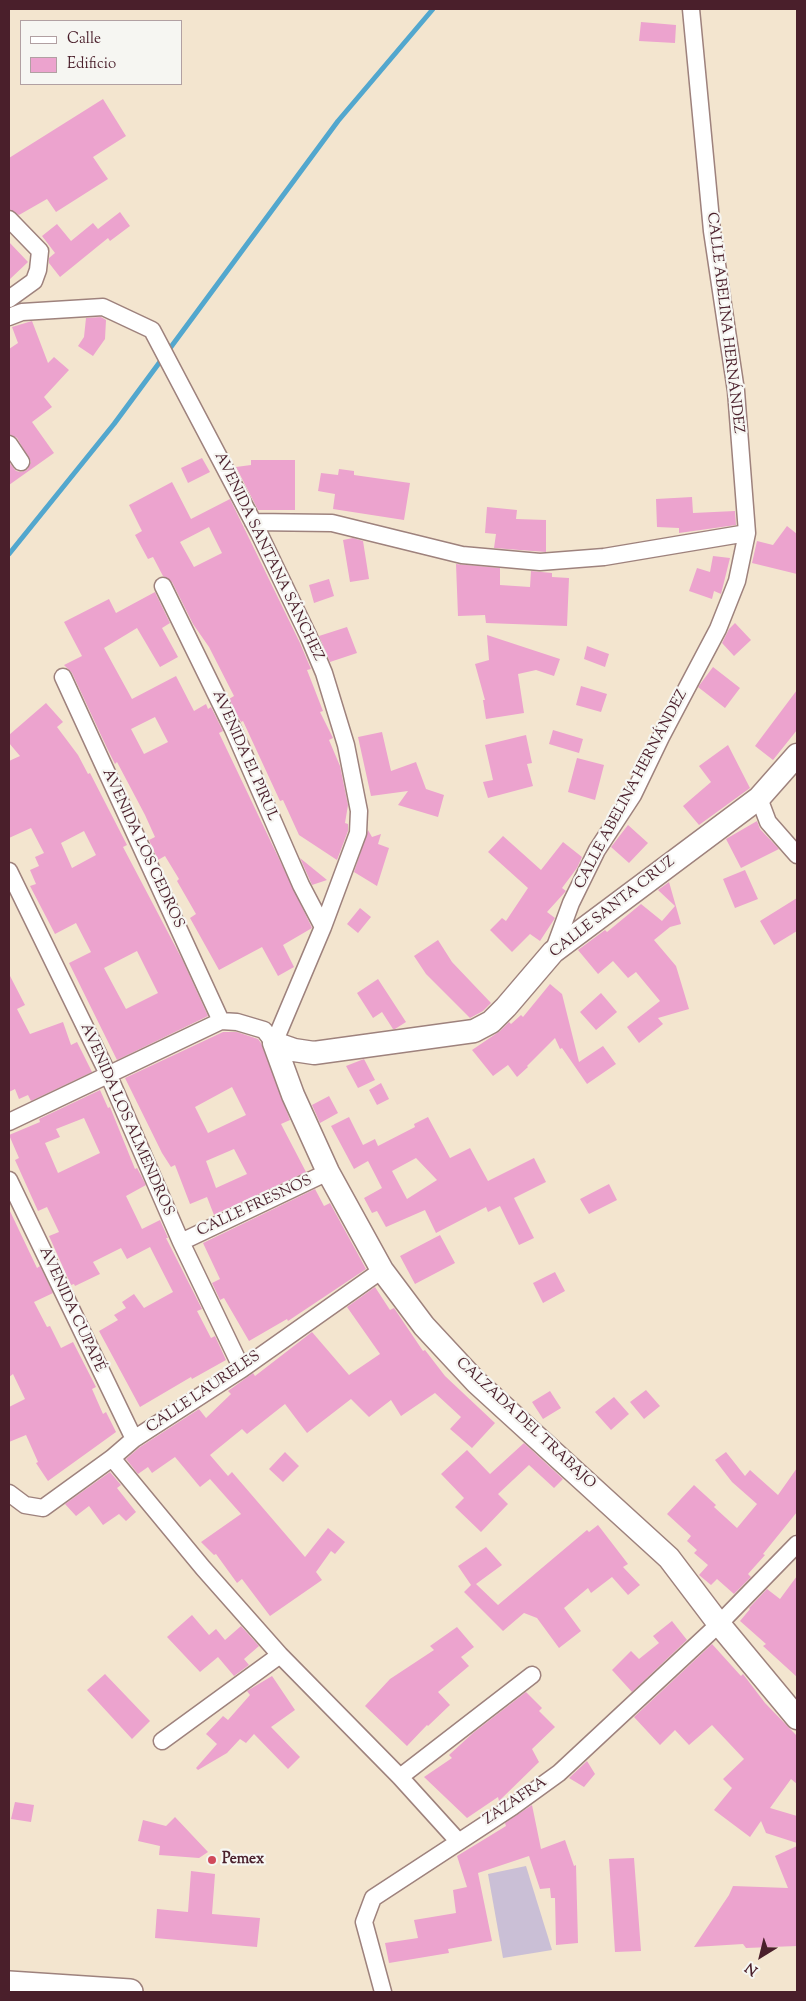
<!DOCTYPE html>
<meta charset="utf-8">
<style>
body{margin:0}
#map{position:relative;width:806px;height:2001px;overflow:hidden;background:#f3e5cf;font-family:"Sorts Mill Goudy",serif}
canvas{display:block}
.frame{position:absolute;inset:0;border:10px solid #4a1f2b;pointer-events:none}
.legend{position:absolute;left:20px;top:20px;width:162px;height:65px;box-sizing:border-box;background:#f6f6f2;border:1px solid #b1a0a2;margin:0;padding:6px 9px;list-style:none;font-size:15px;color:#4a1f2b}
.legend li{display:flex;align-items:center;gap:10px;height:25px}
.legend b{width:25px;border:1px solid #b1a0a2}
.north{position:absolute;left:736px;top:1931px;width:50px;height:50px;-webkit-text-stroke:4px #f6f6f2;paint-order:stroke;rotate:216deg;font-size:14px;font-weight:700;line-height:20px;text-align:center;color:#4a1f2b}
.north::after{content:'';display:block;margin:auto;width:18px;height:22px;background:#4a1f2b;clip-path:polygon(50% 0,100% 100%,50% 72%,0 100%)}
</style>
<div id="map">
<canvas width="806" height="2001"></canvas>
<div class="frame"></div>
<ul class="legend">
<li><b style="height:6px;background:#fff"></b>Calle</li>
<li><b style="height:14px;background:#eca3ce"></b>Edificio</li>
</ul>
<div class="north">N</div>
</div>
<script>
const context = document.querySelector('canvas').getContext('2d');
context.lineJoin = 'round';
function paint(path, color) { context.fillStyle = color; context.fill(path, 'evenodd'); }
const poly = rows => new Path2D(rows.map(r => 'M' + r).join(''));
function strokePath(path, color, width, dash) { context.strokeStyle = color; context.lineWidth = width; context.lineCap = dash ? 'butt' : 'round'; context.setLineDash(dash || []); context.stroke(path); }
function label(font, color, halo, rows, align = 'center') {
  context.font = font + ' "Sorts Mill Goudy",serif'; context.lineWidth = 4.5; context.setLineDash([]); context.textBaseline = 'middle'; context.strokeStyle = halo; context.fillStyle = color; for (const [text, x, y, turn = 0] of rows) {
    context.save(); context.translate(x, y); context.rotate((+turn || 0) * Math.PI / 180); context.textAlign = isNaN(turn) ? turn : align; if (halo) context.strokeText(text, 0, 0); context.fillText(text, 0, 0); context.restore();
  }
}
paint(poly([
 [526,1866,552,1950,503,1958,488,1874]
]), '#cabfd6');
strokePath(poly([
 [9,554,114,424,338,121,433,9]
]), '#52a7ce', 5);
paint(poly([
 [641,22,676,25,675,43,639,41],
 [103,99,126,136,93,157,108,179,56,212,47,199,19,215,9,209,9,158],
 [120,212,130,226,110,241,108,238,60,277,49,263,49,258,55,253,42,236,57,224,71,241,93,223,98,229],
 [9,242,28,262,9,280],
 [101,317,106,320,105,339,93,356,78,346,84,337,86,318],
 [32,321,48,363,54,357,69,370,44,397,52,407,32,422,54,453,9,485,9,462,16,471,21,472,27,470,31,462,17,438,9,434,9,349,18,343,12,327],
 [202,458,210,472,188,483,181,468],
 [251,460,295,460,295,510,258,510,236,467,251,465],
 [339,469,354,471,354,475,410,483,404,520,333,509,335,494,318,491,321,473,338,475],
 [172,482,191,519,230,499,300,643,311,669,307,670,323,711,320,712,333,738,329,740,340,766,348,805,345,823,348,824,348,831,337,860,299,835,283,800,280,801,243,721,241,722,229,699,234,696,209,647,193,624,172,582,163,576,153,557,148,559,135,535,142,531,129,505],
 [209,527,222,553,194,567,180,542],
 [692,497,693,513,735,511,736,525,679,533,679,528,657,527,656,499],
 [487,507,517,510,516,519,546,520,546,552,494,548,496,534,485,533],
 [787,526,797,534,797,574,752,563,757,541,773,545],
 [353,538,363,541,369,579,350,582,343,540],
 [713,556,730,558,721,594,714,591,712,599,689,591,697,568,710,572],
 [456,564,500,568,500,585,530,587,531,571,552,573,552,577,569,578,567,626,486,623,485,615,458,616],
 [329,579,334,596,314,603,309,585],
 [155,592,170,623,162,628,178,657,160,667,137,628,104,648,132,699,176,676,194,711,206,704,208,709,211,707,223,731,219,733,312,928,283,945,294,967,278,976,262,947,219,970,190,918,196,914,177,881,179,879,165,856,158,860,149,840,155,837,145,815,117,762,115,764,107,748,72,673,64,665,82,656,64,622,109,599,116,613],
 [155,717,168,742,144,754,131,729],
 [735,623,751,640,734,656,722,643,729,629],
 [347,627,357,653,330,662,319,636],
 [487,635,560,659,554,676,536,670,518,674,524,713,486,719,483,700,485,700,475,664,489,660],
 [587,646,609,654,605,667,584,659],
 [713,667,740,688,725,708,698,687],
 [581,686,607,694,601,712,576,705],
 [797,690,797,730,773,760,755,746],
 [46,703,63,722,57,727,78,755,88,774,90,773,127,845,123,847,183,961,208,1016,117,1060,69,963,91,952,76,923,55,934,30,886,36,884,30,870,39,866,35,857,44,853,31,828,9,838,9,761,20,756,9,743,9,735],
 [84,831,96,855,72,868,61,843],
 [137,951,158,993,126,1009,104,968],
 [553,730,583,739,579,753,549,744],
 [382,732,391,771,416,762,426,789,444,795,438,817,398,805,408,791,371,796,358,737],
 [526,735,532,763,527,764,533,786,488,798,483,782,493,780,485,745],
 [728,745,750,788,699,825,683,806,711,782,699,766],
 [577,758,604,765,595,800,568,792],
 [757,821,760,829,779,849,741,868,726,839],
 [628,825,648,843,629,863,611,847],
 [368,830,372,837,381,834,378,844,389,848,377,886,354,872],
 [503,836,541,870,563,842,582,857,577,868,562,888,566,891,547,912,555,918,540,941,530,934,512,952,490,930,502,918,506,921,528,888,488,852],
 [300,858,327,880,312,885],
 [745,870,758,899,735,908,723,879],
 [669,882,681,924,670,927,654,940,676,966,689,1009,658,1018,663,1024,639,1043,627,1027,660,1001,636,972,628,978,613,961,598,974,578,950,605,930,607,932,641,904,662,921,675,906,658,890],
 [797,898,797,931,774,945,760,921],
 [360,908,371,917,358,933,347,924],
 [438,940,452,962,491,1003,483,1011,470,1018,426,974,414,956],
 [9,974,25,1005,17,1009,30,1034,63,1022,71,1045,77,1042,92,1072,31,1101,28,1095,19,1099,15,1089,9,1092],
 [378,979,406,1022,395,1029,393,1029,382,1012,373,1018,357,993],
 [550,984,562,994,579,1062,603,1046,616,1064,587,1084,562,1048,560,1049,555,1038,527,1066,528,1067,517,1077,508,1065,493,1076,472,1050,500,1031,509,1022,511,1024,521,1015,523,1017],
 [601,993,617,1012,596,1030,580,1012],
 [223,1032,237,1032,258,1039,261,1043,290,1120,281,1124,306,1172,214,1215,207,1197,190,1204,175,1165,171,1167,162,1153,125,1078],
 [232,1087,246,1115,208,1133,195,1107],
 [234,1149,247,1174,216,1188,206,1161],
 [364,1059,375,1080,358,1088,346,1066],
 [381,1083,389,1099,377,1105,369,1090],
 [100,1090,108,1108,110,1107,135,1169,137,1168,146,1185,126,1196,142,1229,160,1220,168,1238,166,1238,202,1309,197,1311,211,1338,215,1336,226,1360,192,1379,191,1377,140,1407,99,1331,118,1320,114,1315,126,1308,122,1302,134,1294,144,1308,173,1292,150,1247,127,1259,121,1248,93,1262,100,1274,75,1286,74,1284,71,1285,49,1236,59,1232,47,1207,38,1211,15,1160,19,1158,9,1135,40,1122,39,1119],
 [84,1118,100,1153,58,1173,45,1143,60,1137,56,1129],
 [329,1096,338,1113,320,1123,312,1105],
 [349,1117,363,1145,375,1139,378,1146,415,1127,414,1124,428,1117,450,1158,470,1148,488,1181,534,1158,546,1182,514,1198,534,1238,519,1245,500,1206,488,1212,486,1207,436,1233,425,1210,386,1227,377,1211,372,1213,364,1198,382,1188,368,1161,354,1169,331,1126],
 [416,1158,437,1180,407,1199,392,1171],
 [609,1184,617,1200,589,1214,580,1199],
 [315,1189,324,1206,330,1203,366,1269,288,1321,287,1319,249,1341,224,1298,220,1300,212,1283,220,1279,203,1243],
 [9,1209,37,1268,40,1266,53,1293,34,1302,47,1327,50,1326,61,1348,73,1342,96,1387,92,1389,103,1414,106,1412,116,1432,48,1481,36,1463,38,1462,26,1435,9,1442,9,1407,25,1399,13,1374,9,1377],
 [440,1235,455,1263,415,1284,400,1256],
 [555,1272,565,1291,543,1303,533,1283],
 [375,1287,390,1310,394,1308,423,1351,425,1350,445,1376,495,1423,472,1448,450,1429,461,1417,435,1393,401,1416,391,1400,369,1417,351,1399,307,1433,285,1404,247,1434,242,1429,210,1455,228,1476,232,1472,305,1557,328,1528,345,1542,335,1554,331,1551,316,1572,322,1580,270,1616,242,1579,237,1583,216,1554,214,1555,201,1542,241,1514,210,1479,200,1487,175,1457,152,1473,148,1467,138,1474,126,1459,140,1447,199,1409,206,1418,231,1394,228,1391,253,1373,255,1376,312,1332,349,1375,380,1354,347,1307],
 [646,1390,660,1406,644,1419,630,1402],
 [550,1391,561,1408,543,1419,532,1402],
 [614,1397,629,1414,611,1430,595,1412],
 [524,1443,563,1479,554,1488,529,1465,498,1494,508,1504,481,1532,455,1507,464,1498,441,1474,467,1450,490,1474],
 [285,1452,299,1466,283,1482,269,1469],
 [726,1452,745,1476,750,1470,778,1495,797,1468,797,1512,763,1554,765,1555,748,1574,751,1577,734,1594,717,1579,711,1585,699,1575,708,1565,694,1553,697,1550,687,1541,691,1536,667,1514,694,1485,716,1505,714,1507,737,1528,757,1504,732,1482,715,1460],
 [110,1472,121,1485,117,1488,136,1512,126,1521,119,1514,103,1525,89,1506,76,1516,65,1504],
 [598,1525,628,1564,623,1567,640,1585,628,1595,612,1577,591,1593,588,1588,564,1608,581,1631,559,1648,537,1618,524,1613,503,1631,464,1592,471,1585,458,1566,486,1547,502,1565,476,1584,498,1605,587,1530,589,1532],
 [797,1576,797,1677,763,1646,766,1644,740,1621,750,1609,749,1608,767,1589,780,1599],
 [192,1615,209,1635,216,1629,225,1640,241,1626,259,1646,244,1659,249,1665,234,1676,218,1657,200,1672,167,1637],
 [672,1621,687,1640,632,1692,612,1670,631,1651,639,1659,659,1643,653,1636],
 [457,1627,474,1647,461,1657,469,1666,438,1692,450,1705,428,1726,427,1725,407,1746,365,1706,390,1679,434,1650,430,1646],
 [712,1644,741,1676,743,1674,765,1703,797,1736,797,1784,791,1779,770,1808,797,1816,797,1843,766,1833,761,1821,750,1837,714,1810,732,1788,723,1779,744,1759,712,1725,689,1745,675,1730,660,1745,634,1717],
 [105,1674,150,1721,132,1739,87,1690],
 [272,1676,295,1710,271,1727,300,1757,288,1769,254,1734,246,1743,240,1739,227,1753,198,1770,196,1768,217,1744,206,1734,223,1716,228,1720,250,1695,247,1691],
 [526,1692,542,1708,539,1711,555,1727,532,1749,539,1762,499,1801,498,1797,467,1818,424,1777,452,1758,449,1755,473,1733],
 [587,1761,595,1774,584,1787,569,1778],
 [15,1802,34,1805,31,1822,11,1819],
 [532,1805,541,1849,565,1840,574,1866,576,1865,578,1943,556,1945,555,1898,551,1898,550,1888,540,1889,529,1856,478,1873,492,1941,448,1949,449,1953,389,1963,385,1943,418,1938,414,1920,456,1913,453,1890,467,1887,457,1856,506,1826,505,1823],
 [175,1817,208,1852,199,1858,159,1855,160,1846,138,1841,143,1820,166,1826],
 [797,1846,797,1946,746,1948,743,1944,694,1947,729,1895,733,1886,788,1888,775,1856],
 [634,1858,641,1951,615,1952,609,1859],
 [191,1871,215,1874,212,1914,260,1918,257,1947,155,1938,157,1909,188,1912]
]), '#eca3ce');
const street = poly([
 [9,219,40,251,38,270,34,281,9,299],
 [9,317,22,312,103,307,152,330,259,533,308,635,324,673,346,745,359,811,358,833,323,927,274,1043,264,1030,237,1022,221,1021,9,1122],
 [9,444,21,462],
 [253,522,332,523,462,555,540,562,604,557,747,533],
 [163,586,233,729,301,885,323,927],
 [63,677,221,1021],
 [759,798,768,822,797,855],
 [9,871,108,1074,181,1242,242,1369],
 [553,952,571,903,597,850,633,795,661,737,718,629,737,581,747,533,736,391,712,231,691,9],
 [9,1180,134,1439],
 [181,1242,328,1172],
 [112,1458,203,1568,280,1655,400,1777,458,1841],
 [9,1493,25,1505,43,1508,112,1458,134,1439,242,1369,382,1270],
 [162,1741,280,1655],
 [400,1777,532,1675],
 [383,1992,364,1922,373,1898,512,1807,559,1773,719,1624,797,1544]
]);
const secondary = poly([
 [274,1043,293,1095,328,1172,382,1270,424,1326,476,1382,669,1558,719,1624,797,1718],
 [274,1043,294,1050,314,1053,474,1031,491,1022,506,1007,553,952,759,798,797,755]
]);
const primary = poly([
 [9,1984,130,1992]
]);
strokePath(street, '#9e827d', 19);
strokePath(secondary, '#9e827d', 25);
strokePath(primary, '#9e827d', 28);
strokePath(street, '#fff', 16);
strokePath(secondary, '#fff', 22);
strokePath(primary, '#fff', 25);
for (const [x, y, r, color] of [
 [212,1860,5,"#d1495b"]
]) { const dot = new Path2D(); dot.arc(x, y, r, 0, 2 * Math.PI); context.fillStyle = color; context.fill(dot); strokePath(dot, '#f6f6f2', 2); }
label('15px', '#4a1f2b', '#f6f6f2', [
 ["CALLE ABELINA HERNÁNDEZ",724,323,83],
 ["AVENIDA SANTANA SÁNCHEZ",268,557,64],
 ["AVENIDA EL PIRUL",244,756,66],
 ["CALLE ABELINA HERNÁNDEZ",632,790,-62],
 ["AVENIDA LOS CEDROS",142,849,65],
 ["CALLE SANTA CRUZ",613,908,-38],
 ["AVENIDA LOS ALMENDROS",126,1120,66],
 ["CALLE FRESNOS",255,1207,-25],
 ["AVENIDA CUPAPÉ",71,1310,65],
 ["CALLE LAURELES",204,1393,-34],
 ["CALZADA DEL TRABAJO",525,1424,43],
 ["ZAZAFRA",516,1802,-34]
]);
label('bold 15px', '#4a1f2b', '#f6f6f2', [
 ["Pemex",222,1860]
], 'left');
</script>
